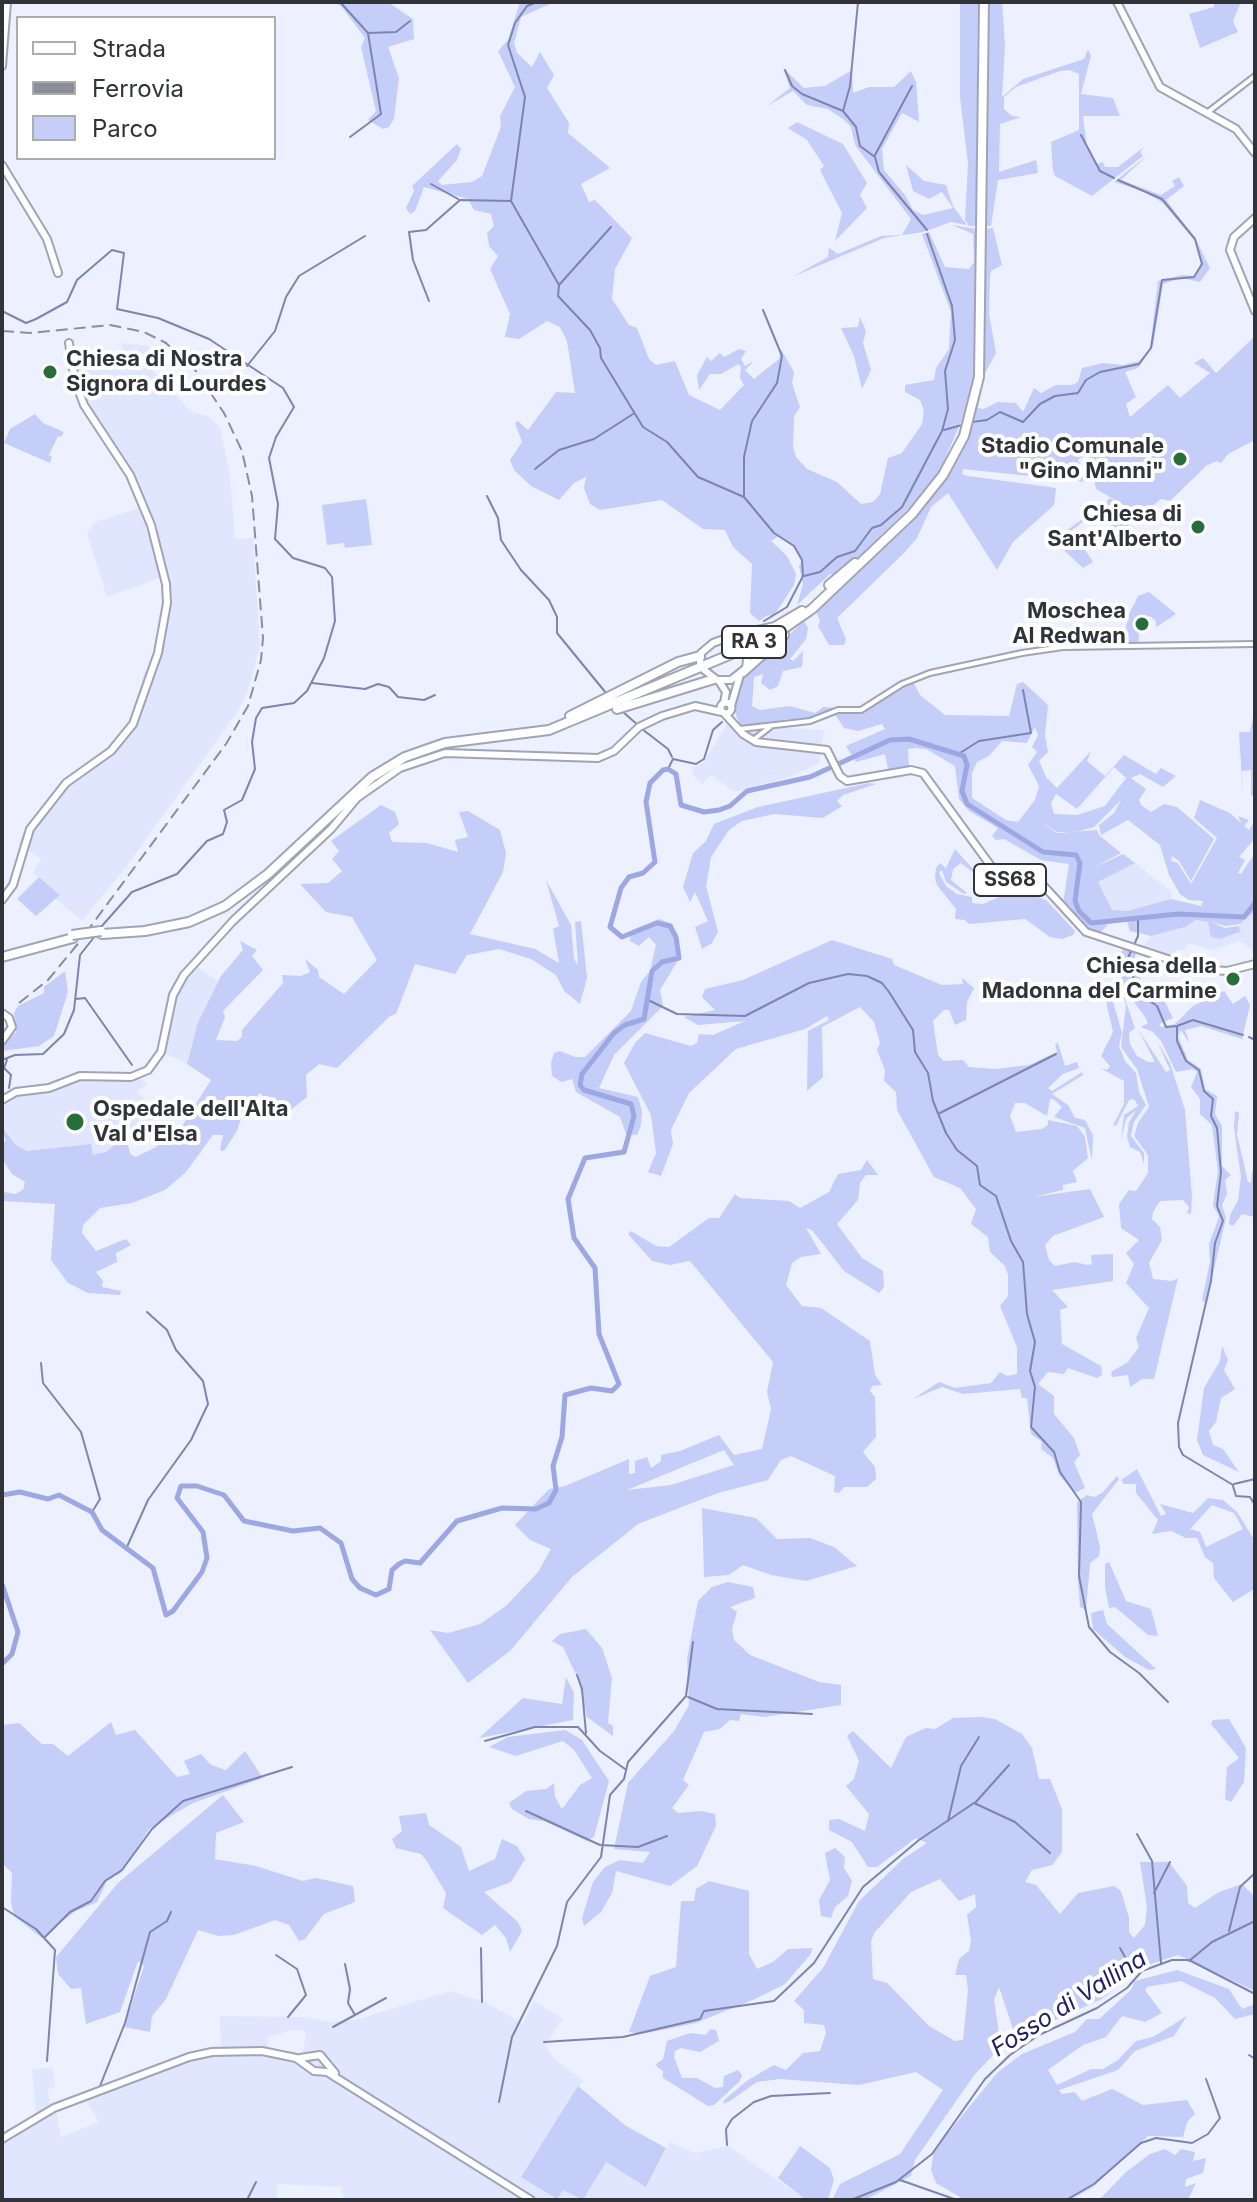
<!DOCTYPE html>
<style>
body{margin:0}
#map{position:relative;width:1257px;height:2202px;overflow:hidden;background:#edf0fe;font-family:Inter,sans-serif}
canvas{display:block}
.frame{position:absolute;inset:0;border:4px solid #313339;pointer-events:none}
.legend{position:absolute;left:16px;top:16px;width:260px;height:144px;box-sizing:border-box;background:#fff;border:2px solid #adadb0;margin:0;padding:10px 14px;list-style:none;font-size:24px;color:#313339}
.legend li{display:flex;align-items:center;gap:16px;height:40px}
.legend b{width:40px;border:2px solid #adadb0}
</style>
<div id="map">
<canvas width="1257" height="2202"></canvas>
<div class="frame"></div>
<ul class="legend">
<li><b style="height:10px;background:#fff"></b>Strada</li>
<li><b style="height:10px;background:#8b8e98"></b>Ferrovia</li>
<li><b style="height:22px;background:#c5cdf9"></b>Parco</li>
</ul>
</div>
<script>
const context = document.querySelector('canvas').getContext('2d');
context.lineJoin = 'round';
function paint(path, color) { context.fillStyle = color; context.fill(path, 'evenodd'); }
const poly = rows => new Path2D(rows.map(r => 'M' + r).join(''));
function strokePath(path, color, width, dash) { context.strokeStyle = color; context.lineWidth = width; context.lineCap = dash ? 'butt' : 'round'; context.setLineDash(dash || []); context.stroke(path); }
function label(font, color, halo, rows, align = 'center') {
  context.font = font + ' Inter,sans-serif'; context.lineWidth = 8; context.setLineDash([]); context.textBaseline = 'middle'; context.strokeStyle = halo; context.fillStyle = color; for (const [text, x, y, turn = 0] of rows) {
    context.save(); context.translate(x, y); context.rotate((+turn || 0) * Math.PI / 180); context.textAlign = isNaN(turn) ? turn : align; if (halo) context.strokeText(text, 0, 0); context.fillText(text, 0, 0); context.restore();
  }
}
paint(poly([
 [121,343,149,346,149,367,192,412,208,416,220,427,230,475,235,539,253,538,260,646,247,693,238,711,126,867,82,921,56,899,60,894,33,872,41,859,18,844,29,824,64,781,111,748,130,724,145,670,153,677,162,654,170,606,167,575,107,597,87,533,95,522,145,506,83,396,75,368,104,355,118,366,124,359],
 [736,720,741,725,824,730,819,764,786,778,734,792,711,775,702,784,693,775,692,768,703,763,729,721],
 [1135,863,1172,892,1171,899,1127,911,1112,910,1098,882],
 [1255,911,1254,952,1240,941,1211,950,1189,943,1184,950,1176,950,1173,964,1140,952,1151,936,1185,927,1195,920,1208,922,1220,939,1239,933,1239,926],
 [196,966,218,981,198,1022,187,1064,162,1052,176,995],
 [139,1078,148,1083,137,1091,157,1116,106,1152,93,1155,91,1144,30,1152,16,1145,2,1128,2,1103,13,1097,47,1092,85,1080],
 [450,1991,487,2003,523,2024,534,2001,563,2019,545,2045,554,2059,583,2080,521,2176,557,2198,563,2189,580,2200,343,2199,342,2187,277,2184,277,2200,2,2200,2,2135,36,2113,32,2069,53,2068,55,2087,48,2088,50,2107,55,2106,61,2137,99,2122,82,2094,200,2049,221,2045,220,2016,302,2017,332,2022,355,2020],
 [291,2030,306,2031,303,2056,266,2050,269,2037],
 [670,2142,695,2153,728,2146,806,2200,583,2200,606,2162,646,2187]
]), '#e1e6ff');
paint(poly([
 [333,2,389,3,413,19,414,39,388,47,399,78,394,119,389,127,383,129,368,120,376,111,361,47,365,38,341,6],
 [520,2,554,2,521,17,514,43,517,53,532,67,540,52,554,75,547,88,569,123,568,133,610,168,581,184,589,202,595,200,632,238,615,269,612,299,629,325,637,328,649,359,656,365,675,361,689,395,720,410,744,385,740,378,741,368,739,364,721,374,710,374,699,390,697,375,707,357,711,361,720,353,724,357,739,349,746,351,741,359,745,366,754,361,745,370,754,379,779,359,781,349,794,372,792,383,800,407,794,416,793,446,796,457,807,469,837,482,861,504,873,502,880,494,888,458,902,453,922,424,924,410,920,400,905,392,905,385,934,380,936,368,949,349,951,312,922,234,929,232,945,267,969,269,974,262,973,234,952,225,976,229,974,372,968,406,941,468,911,506,858,558,836,575,830,574,797,605,803,584,799,566,802,560,794,546,779,536,771,541,787,556,796,574,794,585,773,617,768,615,759,621,750,613,752,564,733,547,725,530,703,529,662,500,600,510,590,504,584,488,586,477,574,483,559,500,531,486,514,470,510,460,522,442,515,423,518,421,528,430,556,392,575,393,567,341,560,327,547,321,519,339,505,337,510,314,490,269,498,256,489,246,487,233,494,226,491,214,474,210,468,199,424,187,415,211,410,214,406,208,414,191,412,186,457,144,461,149,457,160,438,181,442,185,472,182,482,176,501,127,500,116,515,87,498,51,508,40],
 [960,2,978,2,976,226,969,226,965,220,968,164,960,97],
 [987,2,1002,2,1005,46,1002,97,1023,79,1084,59,1088,49,1091,56,1081,94,1113,98,1120,116,1083,116,1087,147,1097,164,1103,162,1105,167,1118,167,1144,147,1140,152,1143,156,1092,196,1055,176,1053,171,1051,142,1079,130,1079,74,1070,70,1060,71,1016,87,1004,97,1004,109,1012,116,1021,117,1000,124,999,172,1036,160,1038,173,998,180,991,226,985,226],
 [1214,2,1241,2,1233,21,1238,32,1200,48,1189,14,1214,7],
 [783,68,804,88,825,86,852,70,853,93,869,87,894,87,911,71,916,82,919,122,902,113,882,149,884,170,905,195,913,210,923,215,953,208,942,192,929,199,913,191,906,165,924,181,946,185,953,206,967,225,951,222,923,232,884,238,792,277,828,257,829,248,838,254,881,236,902,235,911,219,855,145,851,127,843,119,828,109,807,105,793,91,767,106,790,88],
 [797,122,843,144,867,183,860,195,867,208,835,241,842,213,820,170,824,166,807,140,788,128],
 [1148,155,1121,180,1161,195,1175,186,1172,181,1179,177,1184,186,1166,200,1195,238,1210,268,1200,282,1181,278,1163,284,1153,346,1138,368,1125,372,1136,397,1126,404,1130,417,1168,385,1180,398,1210,373,1194,363,1203,358,1216,373,1255,336,1255,440,1228,454,1221,463,1217,461,1206,466,1170,501,1161,499,1141,515,1096,489,1088,452,1078,460,1088,482,963,469,962,474,968,476,1056,488,1054,505,1013,542,997,570,948,493,931,507,917,538,904,553,837,618,846,639,844,645,829,645,818,626,820,621,816,612,948,471,982,375,985,229,993,228,1002,265,991,271,990,277,989,314,996,353,984,375,978,408,984,409,998,402,1016,403,1023,412,1034,388,1041,393,1056,385,1072,385,1078,382,1082,368,1103,363,1123,365,1139,361,1150,348,1158,281,1182,275,1194,276,1201,264,1195,241,1163,203,1143,191,1114,182],
 [860,317,866,331,863,343,871,370,862,389,854,356,841,328,858,327],
 [35,414,43,423,64,432,61,437,58,436,49,455,52,457,50,463,4,443,10,429],
 [1110,498,1136,516,1119,538,1100,508],
 [366,499,372,545,345,548,344,543,327,545,322,505],
 [1087,516,1091,516,1072,530,1093,562,1083,568,1053,540],
 [1149,592,1176,614,1156,627,1156,621,1150,616,1141,617,1138,645,1117,645,1115,641,1125,633,1128,616,1138,596],
 [804,621,808,628,806,639,790,659,793,661,803,651,802,667,783,671,778,686,770,690,761,683,763,674,754,677,752,706,760,710,790,706,815,713,823,707,837,708,812,719,787,719,748,727,739,724,734,708,742,678],
 [1023,682,1048,705,1045,736,1048,752,1039,761,1046,777,1057,788,1091,751,1087,761,1105,776,1124,755,1156,774,1161,768,1176,776,1163,787,1140,774,1131,778,1146,789,1139,800,1141,805,1151,812,1164,804,1177,807,1214,839,1191,881,1179,861,1172,856,1171,861,1178,863,1191,884,1217,838,1194,818,1200,800,1230,813,1241,823,1238,816,1249,820,1244,826,1249,830,1255,819,1255,838,1239,857,1245,860,1238,873,1241,874,1255,853,1255,911,1240,924,1226,926,1211,922,1225,928,1239,926,1240,932,1220,939,1211,937,1208,922,1196,920,1185,927,1151,936,1130,931,1127,921,1108,924,1100,934,1086,928,1063,904,1069,864,1041,860,1004,839,996,840,992,836,998,828,969,811,959,799,955,766,926,749,916,748,908,749,909,769,889,773,885,754,856,762,846,746,885,729,882,724,858,731,844,728,834,713,863,712,899,688,914,683,920,695,945,715,1009,716,1017,684],
 [1035,727,1038,735,1032,747,1037,752,1028,765,1039,786,1035,800,1018,822,1006,820,972,798,972,773,977,762,989,756,1002,741,1027,743],
 [1114,767,1126,778,1105,806,1077,815,1054,814,1051,803,1056,794,1077,809],
 [1121,800,1114,813,1099,825,1101,835,1128,820,1160,845,1169,875,1180,894,1189,900,1203,901,1201,906,1171,899,1127,911,1112,910,1098,882,1135,863,1123,854,1091,869,1121,853,1099,835,1097,830,1057,833,1039,821,1057,832,1076,832,1094,827],
 [1255,707,1255,797,1251,795,1251,770,1242,771,1243,798,1239,732,1250,732],
 [869,783,876,784,843,795,837,801,842,806,823,818,774,814,742,821,729,830,711,857,706,886,718,932,712,943,702,949,695,927,708,921,695,892,690,902,683,887,693,853,706,841,714,824,758,807],
 [381,805,395,812,399,824,389,833,392,842,427,843,458,852,455,840,468,837,459,812,468,811,500,830,506,853,503,872,470,934,535,949,559,963,553,929,559,926,546,880,571,925,574,959,578,965,575,922,581,921,587,978,580,1004,564,991,556,975,531,959,499,949,467,955,455,974,415,964,396,1014,390,1016,337,1068,319,1064,306,1075,307,1097,283,1116,260,1093,243,1112,237,1131,224,1151,220,1150,223,1135,213,1135,185,1173,165,1190,132,1203,100,1208,83,1225,82,1233,96,1251,126,1239,131,1245,116,1253,117,1262,96,1272,103,1281,102,1287,121,1291,120,1295,88,1293,68,1283,51,1260,55,1204,2,1201,2,1188,4,1192,15,1194,23,1190,25,1182,12,1174,2,1159,2,1144,6,1141,2,1128,16,1145,27,1151,91,1144,93,1155,106,1152,126,1136,130,1154,136,1157,156,1147,170,1132,175,1137,211,1080,187,1064,198,1022,221,976,243,950,240,941,257,950,252,956,263,970,223,1011,225,1017,216,1040,237,1041,242,1037,242,1030,283,983,282,975,301,976,310,972,305,959,318,970,319,977,344,994,377,960,352,917,326,912,300,884,328,883,342,871,332,859,339,851,331,841],
 [955,849,972,868,993,881,1046,900,1075,931,1073,935,1062,939,1050,937,1025,919,969,924,965,920,955,919,956,909,937,885,935,877,936,868,940,863,946,868],
 [961,863,991,887,1008,893,983,904,972,903,972,897,957,894,946,886,939,873,942,870,946,882,964,894,967,893,951,880,953,869],
 [39,877,60,895,36,916,17,899],
 [659,919,673,924,677,962,660,990,663,1006,614,1055,599,1088,638,1097,642,1111,641,1125,637,1135,626,1134,620,1117,576,1092,572,1079,561,1082,552,1076,551,1063,554,1053,560,1051,575,1057,585,1057,631,1011,641,982,650,971,656,945,649,937,639,946,630,941,632,930],
 [832,940,892,959,894,965,942,985,963,984,962,978,974,988,967,1002,966,1020,955,1025,949,1010,944,1010,933,1021,938,1055,944,1061,963,1060,969,1067,995,1069,1029,1065,1057,1052,1055,1044,1058,1043,1065,1066,1077,1062,1079,1068,1063,1074,1048,1088,1052,1091,1082,1072,1083,1075,1052,1094,1068,1105,1075,1118,1085,1120,1093,1135,1092,1161,1085,1128,1054,1117,1062,1107,1053,1099,1050,1099,1047,1116,1025,1103,1015,1103,1010,1116,1016,1132,1042,1129,1048,1125,1048,1120,1077,1126,1085,1137,1088,1158,1073,1171,1077,1182,1063,1185,1063,1190,1033,1197,1090,1189,1104,1217,1053,1236,1045,1245,1049,1260,1055,1266,1074,1262,1088,1265,1092,1264,1091,1255,1113,1254,1113,1281,1052,1290,1068,1307,1060,1310,1062,1344,1101,1366,1102,1375,1097,1378,1068,1368,1064,1374,1048,1372,1038,1384,1054,1396,1054,1414,1074,1438,1080,1455,1074,1462,1085,1488,1075,1493,1059,1475,1053,1458,1041,1449,1042,1442,1031,1434,1027,1398,1022,1398,1020,1389,963,1394,942,1387,913,1399,939,1382,955,1388,991,1383,1000,1372,1007,1376,1017,1374,1017,1347,1000,1306,1008,1296,1008,1275,1005,1266,990,1252,988,1237,971,1224,976,1209,960,1188,934,1177,897,1110,896,1092,884,1081,885,1070,877,1050,880,1043,874,1022,860,1007,822,1027,823,1077,807,1091,808,1031,829,1020,827,1016,805,1029,736,1049,689,1093,671,1130,673,1144,661,1176,648,1172,656,1153,651,1115,624,1063,635,1043,645,1033,691,1046,697,1043,699,1034,713,1035,745,1021,698,1025,684,1017,715,1010,702,997,705,989,743,980],
 [1124,948,1137,952,1133,961,1146,992,1162,996,1173,1018,1159,1024,1161,1027,1175,1024,1193,1006,1224,991,1233,1004,1245,996,1250,1005,1242,1039,1201,1026,1185,1030,1190,1044,1181,1030,1178,1036,1188,1060,1201,1069,1205,1089,1217,1096,1215,1114,1222,1126,1222,1166,1231,1175,1225,1180,1227,1194,1222,1205,1226,1218,1206,1304,1202,1300,1210,1262,1209,1244,1219,1217,1213,1205,1218,1171,1212,1125,1200,1114,1200,1099,1191,1087,1197,1072,1192,1069,1176,1072,1161,1041,1153,1032,1141,1027,1148,1023,1145,1017,1123,987,1121,976,1125,971,1120,954],
 [65,971,68,992,54,1036,39,1046,2,1051,2,1045,16,1032,14,1013,18,1006,44,993,44,987],
 [1123,993,1135,1028,1129,1033,1130,1044,1137,1056,1148,1062,1155,1062,1138,1029,1166,1072,1170,1070,1157,1041,1170,1063,1185,1110,1192,1197,1191,1214,1187,1213,1189,1207,1183,1200,1160,1201,1153,1212,1152,1219,1160,1227,1162,1240,1149,1263,1153,1279,1172,1281,1178,1278,1154,1379,1142,1379,1130,1387,1128,1375,1112,1377,1111,1372,1128,1362,1139,1347,1136,1338,1149,1308,1126,1283,1134,1264,1126,1253,1139,1240,1121,1228,1119,1204,1129,1190,1136,1191,1148,1173,1148,1155,1134,1136,1138,1123,1149,1107,1137,1069,1121,1047,1126,1006],
 [1105,997,1113,1002,1122,1033,1119,1046,1125,1061,1136,1073,1139,1092,1146,1105,1134,1122,1131,1136,1144,1153,1144,1164,1140,1152,1130,1147,1127,1137,1129,1122,1136,1110,1126,1119,1121,1139,1124,1115,1138,1106,1134,1099,1129,1100,1116,1126,1113,1125,1124,1104,1124,1081,1100,1068,1107,1070,1110,1066,1101,1056,1113,1032],
 [1235,1111,1239,1113,1237,1134,1248,1182,1251,1183,1252,1171,1255,1171,1255,1217,1242,1214,1233,1226,1229,1224,1230,1215,1238,1200,1241,1177,1234,1128],
 [867,1160,878,1175,866,1175,860,1183,858,1200,837,1224,862,1258,883,1271,884,1287,879,1293,844,1271,812,1230,806,1228,821,1254,801,1257,792,1263,786,1285,802,1306,821,1308,870,1341,875,1375,882,1385,872,1386,870,1391,875,1397,876,1437,863,1452,875,1467,876,1479,867,1487,844,1487,839,1493,834,1492,835,1476,791,1456,781,1460,768,1480,718,1493,638,1524,572,1577,511,1650,468,1683,430,1630,448,1633,480,1624,506,1606,538,1572,551,1549,530,1540,515,1525,549,1489,565,1486,629,1459,629,1474,635,1473,635,1461,647,1457,651,1468,661,1461,661,1455,680,1451,719,1435,734,1455,762,1449,771,1409,767,1392,773,1362,690,1261,670,1265,652,1261,628,1234,631,1231,656,1246,669,1247,709,1218,719,1218,735,1194,740,1198,789,1201,800,1208,829,1192,838,1174,861,1170],
 [724,1450,734,1465,671,1485,627,1490],
 [1222,1346,1228,1360,1224,1370,1235,1389,1221,1398,1216,1422,1209,1431,1213,1445,1223,1449,1239,1472,1203,1455,1197,1440,1204,1388,1220,1361],
 [1137,1469,1161,1516,1166,1514,1160,1504,1193,1513,1208,1498,1223,1500,1237,1512,1255,1541,1254,1589,1233,1602,1214,1578,1213,1563,1205,1557,1197,1538,1186,1538,1171,1531,1152,1534,1158,1520,1136,1493,1136,1484,1124,1484,1121,1480],
 [1212,1505,1234,1513,1243,1529,1206,1547,1200,1532,1190,1529],
 [1117,1476,1119,1479,1092,1514,1100,1547,1099,1556,1090,1563,1086,1610,1080,1607,1078,1579,1077,1502,1087,1495,1094,1497,1102,1493],
 [702,1508,756,1518,777,1539,810,1538,834,1547,857,1566,806,1581,771,1575,743,1565,729,1575,704,1577],
 [1109,1562,1126,1601,1151,1609,1158,1636,1148,1635,1115,1607,1109,1608,1105,1587,1105,1564],
 [728,1582,753,1587,755,1598,730,1607,737,1612,732,1629,734,1640,750,1655,819,1682,841,1685,841,1705,764,1717,741,1714,739,1721,730,1720,720,1729,704,1732,683,1780,689,1785,672,1808,678,1813,701,1811,715,1814,716,1826,697,1866,670,1886,616,1871,612,1893,601,1912,584,1926,582,1918,593,1882,605,1867,620,1860,643,1863,650,1852,614,1849,628,1783,674,1731,689,1705,687,1659,698,1601,712,1587],
 [1103,1610,1107,1624,1156,1669,1149,1670,1125,1657,1093,1629,1091,1613],
 [586,1629,602,1648,612,1678,608,1723,613,1726,613,1736,587,1717,578,1679,563,1647,552,1641,560,1634],
 [566,1677,574,1693,573,1720,479,1738,523,1698,562,1704],
 [982,1717,995,1719,1022,1734,1032,1748,1039,1779,1050,1779,1062,1809,1062,1852,1052,1865,1032,1870,1025,1882,1036,1885,1060,1914,1078,1893,1114,1886,1121,1891,1129,1918,1129,1932,1134,1938,1145,1925,1147,1907,1140,1862,1169,1862,1187,1886,1188,1903,1195,1908,1219,1892,1242,1884,1255,1897,1255,1991,1178,1955,1142,1967,1102,1999,1016,2038,999,1987,994,2000,1001,2047,975,2074,915,2160,911,2176,865,2200,832,2200,840,2184,900,2154,943,2090,916,2072,859,2085,780,2079,757,2082,730,2101,723,2104,724,2100,748,2080,774,2065,786,2070,803,2053,820,2051,826,2033,824,2025,804,2023,804,2010,794,2001,823,1968,859,1901,903,1859,927,1843,916,1838,877,1867,868,1867,852,1842,829,1830,829,1820,839,1819,865,1831,869,1814,846,1786,854,1779,859,1761,847,1736,853,1731,891,1768,906,1737,926,1728,935,1729,953,1718],
 [940,1879,959,1901,975,1894,976,1907,967,1915,971,1940,969,1951,959,1959,955,1975,966,1975,968,1990,963,2040,955,2041,929,2026,887,1983,873,1979,871,1941,875,1932,911,1892],
 [1229,1719,1246,1748,1244,1782,1231,1802,1225,1799,1227,1767,1239,1758,1211,1724,1213,1720],
 [111,1722,116,1735,135,1730,177,1777,190,1774,184,1761,201,1754,211,1765,226,1770,245,1751,263,1778,193,1803,150,1828,121,1873,107,1881,97,1902,74,1912,42,1938,14,1916,11,1902,12,1873,2,1863,2,1725,19,1723,42,1744,53,1744,68,1756],
 [565,1730,582,1740,609,1781,594,1837,587,1841,544,1821,529,1819,512,1809,509,1803,526,1791,546,1789,554,1783,555,1797,562,1809,580,1785,592,1778,574,1750,563,1741,516,1756,489,1747,508,1737],
 [223,1795,244,1822,216,1833,215,1859,256,1866,303,1881,316,1878,353,1886,355,1902,324,1914,305,1939,299,1941,289,1925,275,1920,234,1935,219,1936,198,1930,166,1999,152,2016,150,2032,124,2027,144,1966,138,1961,120,2012,86,2024,81,1988,71,1989,58,1974,56,1957,118,1883],
 [426,1813,429,1825,461,1847,469,1871,495,1859,502,1839,517,1846,525,1859,511,1882,484,1892,518,1922,522,1931,510,1952,506,1938,495,1925,482,1935,443,1908,446,1893,426,1860,421,1854,396,1848,392,1839,402,1831,399,1816],
 [835,1848,845,1857,844,1868,852,1881,848,1896,835,1907,831,1918,821,1916,819,1900,830,1880,825,1853],
 [709,1881,749,1891,749,1954,757,1969,773,1962,788,1949,813,1948,810,1955,785,1984,755,1999,696,2023,642,2034,629,2032,650,1976,676,1967,681,1901,694,1901,696,1889],
 [1177,1970,1229,1989,1242,2009,1255,2004,1255,2014,1235,2019,1215,1998,1181,1981,1147,1987,1145,1990,1162,2013,1145,2022,1122,2016,1106,2037,1083,2045,1048,2070,1057,2085,1091,2069,1103,2069,1118,2060,1136,2041,1153,2037,1187,2016,1174,2036,1135,2051,1118,2070,1059,2090,1062,2094,1075,2092,1082,2101,1112,2089,1143,2105,1187,2100,1195,2114,1187,2122,1183,2137,1148,2136,1093,2187,1070,2200,965,2200,936,2183,931,2170,934,2150,997,2073,1022,2054,1075,2032,1087,2019,1099,2019,1131,1990,1135,1981],
 [710,2029,716,2030,719,2041,700,2052,681,2048,675,2051,674,2057,682,2078,697,2078,715,2088,723,2087,724,2076,738,2070,742,2075,740,2081,714,2105,708,2106,663,2078,663,2071,655,2065,663,2059,667,2041,690,2033,706,2035],
 [578,2086,626,2126,666,2148,646,2187,606,2162,583,2200,563,2190,557,2199,521,2177],
 [800,2146,830,2168,834,2180,828,2200,806,2200,778,2178],
 [1165,2149,1175,2155,1181,2149,1195,2152,1193,2161,1206,2158,1203,2173,1186,2179,1185,2187,1196,2183,1188,2200,1099,2200,1126,2172,1150,2154]
]), '#c5cdf9');
strokePath(poly([
 [340,2,368,33,381,114,350,137],
 [537,2,527,6,515,23,508,45,525,97,511,201,559,285,558,296,590,330,600,348,601,358,643,427,667,442,698,477,744,497,774,533,794,546,802,560,803,576,787,607,764,621],
 [368,33,396,32,410,21],
 [785,70,792,86,802,94,843,111,856,127,860,146,875,157,879,172,927,230],
 [843,111,850,86,858,2],
 [1081,135,1100,171,1114,178],
 [875,155,912,86],
 [431,184,458,199],
 [559,285,611,227],
 [429,301,413,260,409,232,426,230,460,200,511,201],
 [2,311,26,323,36,319,67,302,77,280,112,250,124,253,117,309,158,318,209,339,283,388,294,407,276,437,269,458,278,504,275,539,293,558,325,568,332,577,335,621,324,658,307,691,294,703,262,708,256,718,252,742,255,769,242,800,224,810,227,822,223,834,207,841,177,874,132,892,101,927],
 [247,366,275,331,286,297,299,276,365,236],
 [972,422,987,420,1000,412,1023,422,1040,404,1055,396,1078,393,1086,380,1100,372,1139,364,1151,348,1162,280,1194,277,1202,264,1195,239,1162,199,1118,180],
 [944,430,962,425],
 [535,469,559,450,594,439,633,414],
 [744,495,744,457,752,421,777,383,782,356,763,310],
 [487,496,498,518,501,540,521,570,549,600,557,617,557,633,606,693],
 [804,576,820,572,837,557,855,551,872,528,881,525,902,507,942,431,948,409,945,371,955,340,952,306,927,234],
 [312,683,365,689,378,684,389,687,398,697,424,700,435,695],
 [623,712,639,726],
 [642,729,668,749,672,757],
 [960,753,979,741,1031,733,1023,690],
 [668,769,673,759,696,764,704,759,713,730,722,722],
 [1138,917,1138,936,1128,958,1134,980,1141,995,1157,1006,1166,1027,1177,1026,1177,1041,1186,1061,1199,1070,1204,1091,1213,1099,1211,1116,1217,1128,1221,1172,1217,1206,1223,1221,1215,1243,1211,1281,1178,1423,1179,1447,1183,1455,1233,1485],
 [76,999,85,998,132,1065],
 [648,1000,677,1014,745,1016,809,983,848,974,867,976,882,983,889,992,913,1030,915,1052,928,1073,933,1101,946,1133,957,1150,977,1166,980,1185,996,1196,1011,1241,1023,1262,1027,1314,1035,1342,1030,1371,1035,1387,1031,1427,1054,1452,1060,1472,1081,1502,1079,1576,1089,1627,1110,1652,1139,1673,1168,1702],
 [1177,1026,1193,1020,1243,1035],
 [1249,1037,1255,1040],
 [2,1060,15,1055,43,1054,64,1034,74,1010,80,955,95,936],
 [7,1060,4,1068,11,1075,9,1088],
 [940,1113,1056,1054],
 [41,1363,43,1383,81,1432,100,1499,92,1512],
 [1234,1484,1255,1479],
 [1233,1486,1236,1496,1250,1497,1255,1505],
 [126,1549,148,1500,191,1440,208,1404,203,1381,176,1350,167,1330,147,1312],
 [577,1675,582,1689,586,1733],
 [688,1697,717,1709,812,1714],
 [485,1741,535,1727,578,1727,600,1751,625,1769],
 [975,1803,1009,1765],
 [526,1811,600,1845,638,1847,667,1836],
 [948,1821,961,1766,979,1737],
 [1137,1834,1152,1861,1161,1963],
 [1154,1893,1170,1862],
 [2,1907,36,1929,55,1950,47,2061],
 [1229,1931,1240,1887,1255,1873],
 [45,1937,70,1912,91,1901,105,1881,122,1870,152,1829,183,1801,292,1767],
 [481,1948,482,2002],
 [1120,1948,1135,1975],
 [276,1955,297,1969,306,1995,288,2017],
 [1189,1961,1212,1942,1255,1921],
 [345,1964,350,1989,348,2003,355,2015],
 [333,2027,386,1998],
 [544,2042,623,2037,700,2019,704,2011,774,2001,814,1963,863,1887,919,1840,974,1803,1015,1822,1050,1853],
 [1249,2055,1255,2059],
 [100,2086,125,2023,150,1932,167,1921,171,1912],
 [499,2102,512,2037,557,1946,567,1902,601,1857,610,1795,624,1779,628,1762,686,1696,693,1642],
 [727,2145,726,2129,732,2119,754,2102,771,2096,830,2093],
 [900,2180,957,2200],
 [247,2200,256,2182],
 [851,2200,896,2182,932,2154,985,2079,1010,2055,1039,2035,1097,2008,1127,1988,1142,1971,1172,1960,1189,1960,1255,1994],
 [1066,2200,1094,2184,1141,2143,1156,2138,1192,2143,1208,2134,1220,2118,1206,2079]
]), '#7d85af', 2);
strokePath(poly([
 [2,1495,20,1492,48,1499,59,1495,92,1512,102,1530,153,1568,166,1615,173,1611,202,1572,207,1558,203,1532,177,1498,181,1486,197,1486,224,1495,244,1521,293,1531,320,1528,341,1543,352,1579,360,1588,376,1595,389,1589,392,1570,399,1564,405,1561,420,1563,457,1521,502,1508,536,1509,549,1503,556,1490,553,1466,562,1437,565,1395,591,1388,612,1391,619,1384,599,1334,595,1268,574,1238,568,1199,585,1158,624,1152,634,1116,631,1104,584,1090,580,1085,582,1074,614,1033,625,1025,644,1019,652,971,662,962,679,958,676,937,670,926,657,923,622,937,610,927,621,888,629,877,643,873,655,862,646,802,650,783,663,770,668,769,676,774,681,805,704,812,719,810,730,806,747,791,810,777,890,740,909,739,964,756,967,765,962,791,967,804,1043,852,1076,855,1080,863,1075,901,1079,911,1091,923,1178,914,1244,917,1255,903],
 [2,1584,18,1632,12,1654,2,1664]
]), '#9da8e2', 5);
const minor = poly([
 [1208,112,1255,76],
 [740,729,810,721,838,710,861,710,902,684,930,673,1022,653,1063,647,1255,644],
 [753,740,770,727]
]);
const major = poly([
 [1117,2,1160,87,1236,129,1255,153],
 [2,66,7,2],
 [2,165,47,239,58,273],
 [1255,218,1234,237,1230,250,1255,311],
 [700,662,701,653,713,643,732,636,745,643],
 [703,669,717,680,731,680,746,668,748,651],
 [719,681,726,692,724,703],
 '720.5 708a5.5 5.5 0 1 1 11 0a5.5 5.5 0 1 1-11 0Z',
 [731,706,740,675],
 [724,713,743,734,756,742,827,750,840,776,847,781,911,770,923,773,996,873,1009,880,1041,883,1086,932,1198,969,1227,971,1255,964],
 [2,900,13,885,30,829,66,783,111,751,133,724,158,653,167,603,166,584,151,525,130,475,84,405,75,381,69,343],
 [2,1013,9,1018,12,1027,2,1041],
 [2,1100,16,1092,49,1088,80,1076,131,1077,148,1070,161,1052,173,995,184,975,233,921,331,829,357,798,400,768,445,753,598,758,614,751,639,727,662,716,695,706,722,712],
 [300,2058,320,2055,335,2073],
 [2,2139,54,2108,189,2057,212,2052,262,2051,296,2058,314,2071,327,2072,531,2200]
]);
const highway = poly([
 [829,585,855,563],
 [734,636,775,627,802,611],
 [743,672,784,635],
 [617,709,714,679],
 [570,716,678,662,700,656],
 [102,934,145,931,189,922,225,906,268,874,372,777,405,757,445,743,549,730,770,638,812,609,912,514,943,475,964,436,979,377,984,2],
 [2,957,73,938]
]);
strokePath(minor, '#a0a4b4', 8);
strokePath(major, '#a0a4b4', 10);
strokePath(highway, '#a0a4b4', 12);
strokePath(minor, '#fff', 4);
strokePath(major, '#fff', 6);
strokePath(highway, '#fff', 8);
strokePath(poly([
 [2,331,30,333,110,325,144,332,166,343,196,371,224,413,242,451,252,496,263,638,261,660,248,706,226,744,88,930],
 [19,1003,48,980,81,940]
]), '#8b8e98', 2, [12, 6]);
const highwayBridge = poly([
 [72,935,101,931]
]);
strokePath(highwayBridge, '#a0a4b4', 12, []);
strokePath(highwayBridge, '#fff', 8);
for (const [x, y, r, color] of [
 [50,372,8,"#286e3a"],
 [1180,459,8,"#286e3a"],
 [1198,527,8,"#286e3a"],
 [1142,624,8,"#286e3a"],
 [1233,979,8,"#286e3a"],
 [75,1122,10,"#286e3a"]
]) { const dot = new Path2D(); dot.arc(x, y, r, 0, 2 * Math.PI); context.fillStyle = color; context.fill(dot); strokePath(dot, '#fff', 3); }
for (const [x, y, w] of [
 [754,642,64],
 [1010,880,72]
]) { const box = new Path2D(); box.roundRect(x - w / 2, y - 16, w, 32, 6); context.fillStyle = '#fff'; context.fill(box); strokePath(box, '#313339', 2); }
label('bold 20px', '#313339', null, [
 ["RA 3",754,642],
 ["SS68",1010,880]
]);
label('bold 22px', '#313339', '#fff', [
 ["Chiesa di Nostra",66,359,"left"],
 ["Signora di Lourdes",66,384,"left"],
 ["Stadio Comunale",1164,446],
 ["\"Gino Manni\"",1164,471],
 ["Chiesa di",1182,514],
 ["Sant'Alberto",1182,539],
 ["Moschea",1126,611],
 ["Al Redwan",1126,636],
 ["Chiesa della",1217,966],
 ["Madonna del Carmine",1217,991],
 ["Ospedale dell'Alta",93,1109,"left"],
 ["Val d'Elsa",93,1134,"left"]
], 'right');
label('italic 24px', '#202063', '#fff', [
 ["Fosso di Vallina",1069,2004,-32]
]);
</script>
